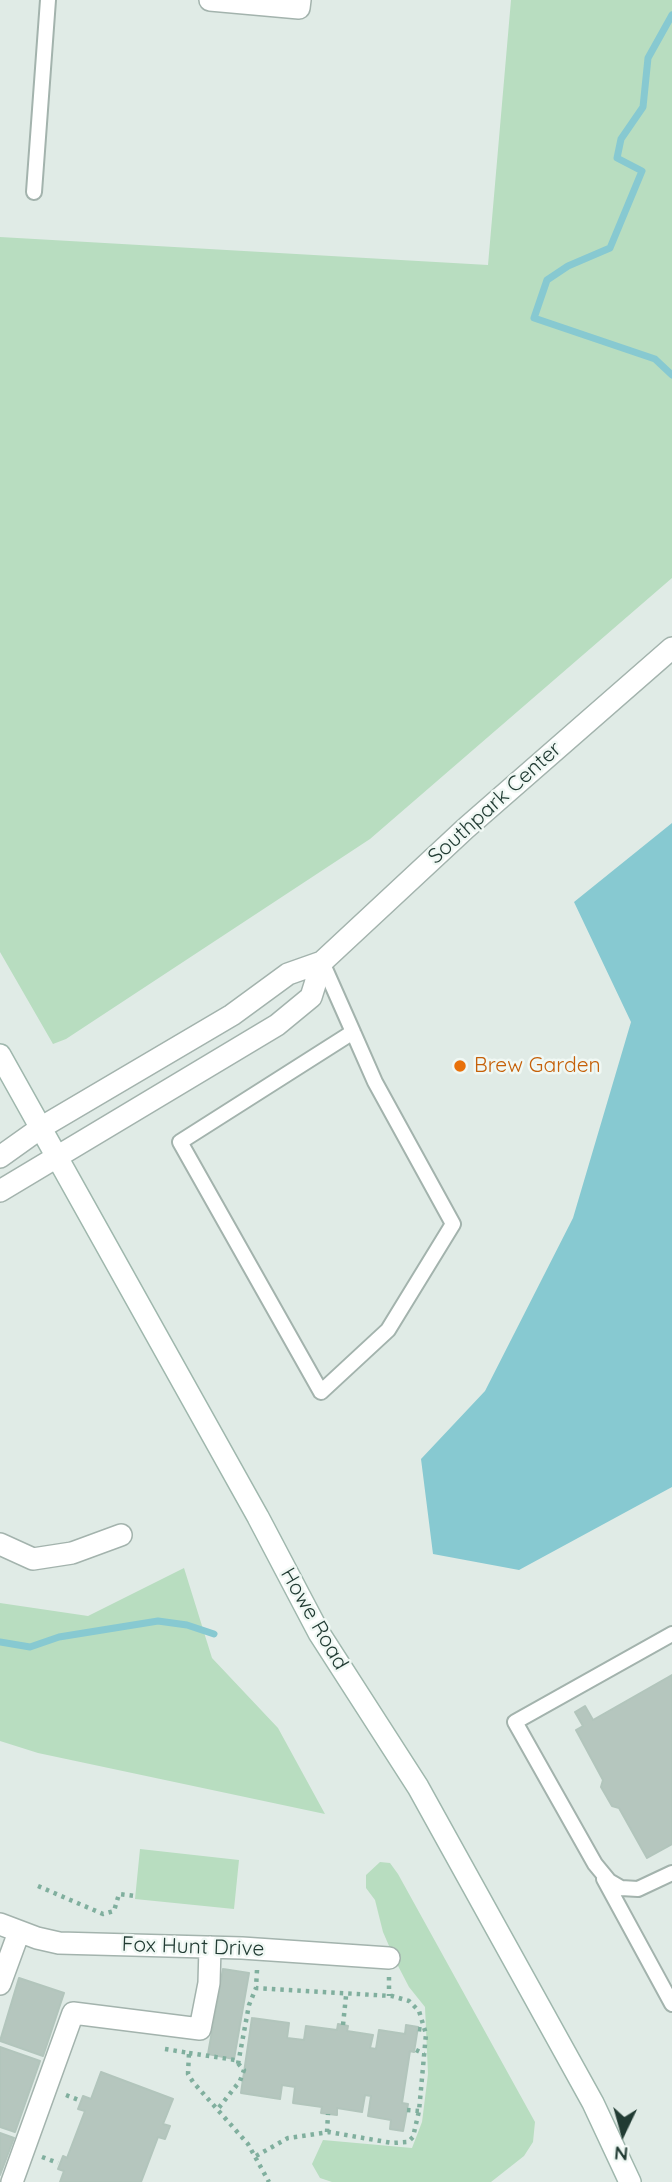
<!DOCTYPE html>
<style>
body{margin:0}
#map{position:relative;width:672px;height:2182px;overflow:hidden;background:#e0ebe6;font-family:Quicksand,sans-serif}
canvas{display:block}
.north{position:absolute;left:588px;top:2098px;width:70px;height:70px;-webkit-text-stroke:5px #f0f8f4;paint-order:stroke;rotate:185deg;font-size:19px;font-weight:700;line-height:28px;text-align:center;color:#213b33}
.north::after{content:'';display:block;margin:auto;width:24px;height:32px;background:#213b33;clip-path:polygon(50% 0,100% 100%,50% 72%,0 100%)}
</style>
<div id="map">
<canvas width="672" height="2182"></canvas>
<div class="north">N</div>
</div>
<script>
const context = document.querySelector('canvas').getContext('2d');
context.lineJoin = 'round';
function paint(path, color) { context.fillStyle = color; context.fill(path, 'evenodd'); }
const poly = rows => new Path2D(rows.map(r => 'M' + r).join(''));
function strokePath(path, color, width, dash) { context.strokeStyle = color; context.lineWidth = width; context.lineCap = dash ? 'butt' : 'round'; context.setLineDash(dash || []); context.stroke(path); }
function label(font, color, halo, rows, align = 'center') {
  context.font = font + ' Quicksand,sans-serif'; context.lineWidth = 5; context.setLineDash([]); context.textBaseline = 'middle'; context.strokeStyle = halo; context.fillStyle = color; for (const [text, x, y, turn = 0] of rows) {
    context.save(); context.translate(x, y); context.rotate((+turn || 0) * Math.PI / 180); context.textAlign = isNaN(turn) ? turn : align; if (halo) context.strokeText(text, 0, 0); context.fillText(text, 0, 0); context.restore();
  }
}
paint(poly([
 [511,0,672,0,672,578,370,839,66,1039,53,1044,0,952,0,237,488,265],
 [184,1568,212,1658,278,1728,325,1814,38,1753,0,1741,0,1603,88,1616],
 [140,1849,239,1860,234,1909,135,1899],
 [380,1862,390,1863,398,1874,535,2122,533,2142,524,2156,491,2182,332,2182,320,2178,312,2164,323,2140,412,2148,422,2122,428,2074,425,2007,409,1987,396,1962,383,1932,375,1900,366,1888,366,1875]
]), '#b8ddc0');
paint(poly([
 [672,823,672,1487,519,1570,433,1554,421,1459,485,1391,573,1218,631,1022,574,902]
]), '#87c9d1');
strokePath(poly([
 [672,15,648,58,643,107,621,139,617,158,642,171,610,248,568,266,547,280,534,318,655,359,672,375],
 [0,1642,30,1647,59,1637,158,1621,187,1625,214,1634]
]), '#87c9d1', 7);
const building = poly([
 [672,1675,672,1844,647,1858,619,1808,612,1806,601,1787,603,1780,576,1730,583,1726,575,1712,585,1706,593,1720,672,1675],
 [223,1969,249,1973,234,2059,208,2054,223,1969],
 [19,1978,64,1993,43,2056,0,2041,19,1978],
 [252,2018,289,2023,287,2038,304,2040,306,2026,337,2030,338,2024,348,2026,347,2031,373,2035,370,2048,376,2049,379,2030,405,2034,406,2025,418,2027,414,2052,410,2051,402,2103,408,2104,403,2131,390,2129,391,2120,368,2116,371,2096,365,2095,362,2112,337,2108,337,2115,321,2113,322,2107,293,2103,295,2087,282,2085,280,2099,241,2093,252,2018],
 [0,2047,40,2061,15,2132,0,2127,0,2047],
 [101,2072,173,2099,163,2124,170,2126,165,2139,158,2137,141,2182,60,2182,64,2171,58,2169,63,2156,67,2158,85,2111,78,2109,83,2096,91,2099,101,2072],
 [0,2133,14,2138,0,2175,0,2133]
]);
paint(building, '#b5c6be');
strokePath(building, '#b2c5bc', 2);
const lane = poly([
 [34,192,48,0],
 [322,962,353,1032,375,1082,453,1224,388,1330,321,1392,180,1142,353,1032],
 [672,1634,515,1722,595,1864,609,1881,621,1888,638,1889,672,1873],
 [604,1879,672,2004]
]);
const street = poly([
 [210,0,299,8,300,0],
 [0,1157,42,1127,232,1015,288,974,322,962,466,828,672,648],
 [0,1191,277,1025,311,997,322,962],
 [0,1544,33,1559,72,1553,121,1535],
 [0,1924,37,1938,59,1943,242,1948,389,1958],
 [0,1984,19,1932],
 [12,2182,73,2013,200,2029,209,1983,210,1947]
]);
const secondary = poly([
 [0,1055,258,1517,319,1633,418,1787,593,2103,630,2182]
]);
strokePath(lane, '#a3b3ad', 18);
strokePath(street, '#a3b3ad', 24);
strokePath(secondary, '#9fb7ad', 24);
strokePath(poly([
 [38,1886,103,1914,114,1911,119,1894,135,1896],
 [389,1977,389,1996],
 [343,2025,346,1996],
 [418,2029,426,2030],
 [165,2049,189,2053,188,2074,193,2082,248,2144,269,2182],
 [416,2050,424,2054],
 [189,2053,235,2060,244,2070,240,2081,217,2110],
 [238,2064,249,2005,256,1988],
 [66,2095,81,2101],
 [407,2110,419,2111],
 [327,2132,328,2114],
 [256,2156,288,2138,329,2132,392,2143,408,2142,413,2137,419,2111,426,2034,419,2011,409,2001,392,1996,256,1988,257,1970],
 [42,2157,58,2163]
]), '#80af9e', 4.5, [3.5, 5]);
strokePath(lane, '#fff', 14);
strokePath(street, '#fff', 21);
strokePath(secondary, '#fff', 21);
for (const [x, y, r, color] of [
 [460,1066,7,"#e8710a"]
]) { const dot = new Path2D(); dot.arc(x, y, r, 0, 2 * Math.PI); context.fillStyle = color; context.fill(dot); strokePath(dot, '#f0f8f4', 2.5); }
label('21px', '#213b33', '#f0f8f4', [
 ["Southpark Center",495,803,-42],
 ["Howe Road",314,1619,60],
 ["Fox Hunt Drive",193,1947,2]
]);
label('21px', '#c56008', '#f0f8f4', [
 ["Brew Garden",474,1066]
], 'left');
</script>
